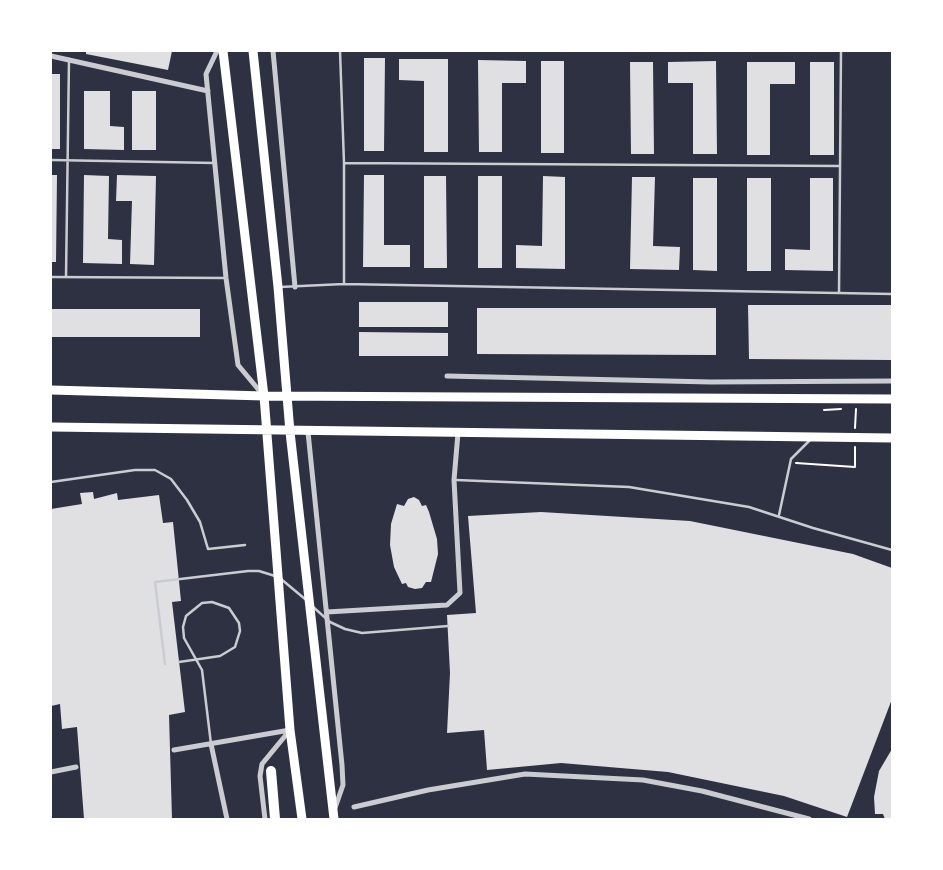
<!DOCTYPE html>
<style>
body{margin:0}
#map{position:relative;width:943px;height:870px;overflow:hidden;background:#2d3142;font-family:"IBM Plex Serif",serif}
canvas{display:block}
.frame{position:absolute;inset:0;border:52px solid #fff;pointer-events:none}
</style>
<div id="map">
<canvas width="943" height="870"></canvas>
<div class="frame"></div>
</div>
<script>
const context = document.querySelector('canvas').getContext('2d');
context.lineJoin = 'round';
function paint(path, color) { context.fillStyle = color; context.fill(path, 'evenodd'); }
const poly = rows => new Path2D(rows.map(r => 'M' + r).join(''));
function strokePath(path, color, width, dash) { context.strokeStyle = color; context.lineWidth = width; context.lineCap = dash ? 'butt' : 'round'; context.setLineDash(dash || []); context.stroke(path); }
paint(poly([
 [86,51,172,51,168,70,86,54],
 [364,58,385,58,384,151,364,151],
 [399,59,448,59,448,152,424,152,424,81,399,80],
 [478,60,526,61,526,83,502,83,502,152,479,152],
 [541,61,564,61,564,153,541,153],
 [716,61,717,154,693,154,693,83,668,83,668,62],
 [630,62,653,62,654,154,631,154],
 [747,62,795,62,795,84,770,84,770,155,747,155],
 [810,62,834,62,834,155,810,155],
 [51,74,60,74,60,149,51,149],
 [84,91,110,91,110,126,124,127,124,150,84,149],
 [132,91,156,91,156,150,132,150],
 [51,175,57,175,56,262,51,262],
 [84,175,109,176,108,239,122,240,122,264,83,263],
 [117,175,156,176,154,265,130,264,132,201,116,201],
 [364,175,384,175,384,245,410,245,410,267,363,267],
 [424,176,446,176,447,268,424,268],
 [478,176,502,176,502,268,478,268],
 [543,176,565,177,565,269,516,268,516,245,542,246],
 [632,177,655,177,653,246,680,247,679,270,630,269],
 [693,178,717,178,717,271,693,270],
 [747,178,771,178,771,271,747,271],
 [810,178,833,178,833,271,785,270,785,249,810,250],
 [359,302,448,302,448,327,359,327],
 [748,305,892,305,892,360,749,359],
 [477,308,716,308,716,355,477,354],
 [51,309,200,309,200,337,51,337],
 [359,332,448,333,448,356,359,356],
 [93,492,94,499,117,493,118,500,159,495,163,523,173,522,181,601,172,602,185,712,169,715,172,819,84,819,77,727,62,729,60,704,51,706,51,509,82,504,80,493],
 [414,497,419,500,422,506,426,505,429,512,437,539,438,554,431,582,426,582,422,588,415,589,408,587,406,583,402,584,394,567,390,545,391,524,397,504,404,506,408,499],
 [541,512,690,521,853,554,892,568,892,699,847,817,784,796,668,772,561,763,487,770,484,730,447,733,450,673,447,615,476,613,468,516],
 [892,749,892,819,885,819,883,814,875,814,874,797,879,771]
]), '#e0e0e3');
strokePath(poly([
 [824,410,841,409],
 [855,428,856,409],
 [796,463,855,467,855,447]
]), '#fff', 2);
strokePath(poly([
 [340,51,344,163,344,284],
 [51,160,215,163],
 [344,163,840,166],
 [51,277,226,278],
 [66,277,69,59],
 [280,287,344,284,892,294],
 [839,292,841,51],
 [456,480,629,487,749,507,813,528,892,550],
 [51,482,135,470,155,470,171,479,187,500,200,522,208,549,245,545],
 [779,515,791,459,810,440],
 [281,579,305,599],
 [312,606,330,622,345,629,362,633,448,626],
 [179,662,220,656,235,647,240,631,239,623,229,608,212,602,202,603,186,616,183,627,184,638,202,670,211,744],
 [165,664,155,582,248,571,259,571,275,576]
]), '#caccd0', 2.5);
strokePath(poly([
 [217,51,206,74,226,278,238,365,263,395],
 [273,51,295,287],
 [51,56,208,91],
 [447,376,711,382,892,381],
 [308,432,342,765,343,785,335,808],
 [327,612,447,605,460,593,454,480,458,433],
 [211,744,227,819],
 [174,750,290,730],
 [51,772,76,767],
 [354,807,428,790,525,774,643,780,702,791,809,819],
 [265,819,260,776,262,764,290,730]
]), '#caccd0', 5);
strokePath(poly([
 [223,51,264,396,290,730,302,819],
 [253,51,278,287,290,432,334,819],
 [51,390,264,396,892,399],
 [51,427,892,438]
]), '#fff', 9);
strokePath(poly([
 [271,771,275,819]
]), '#fff', 10);
</script>
